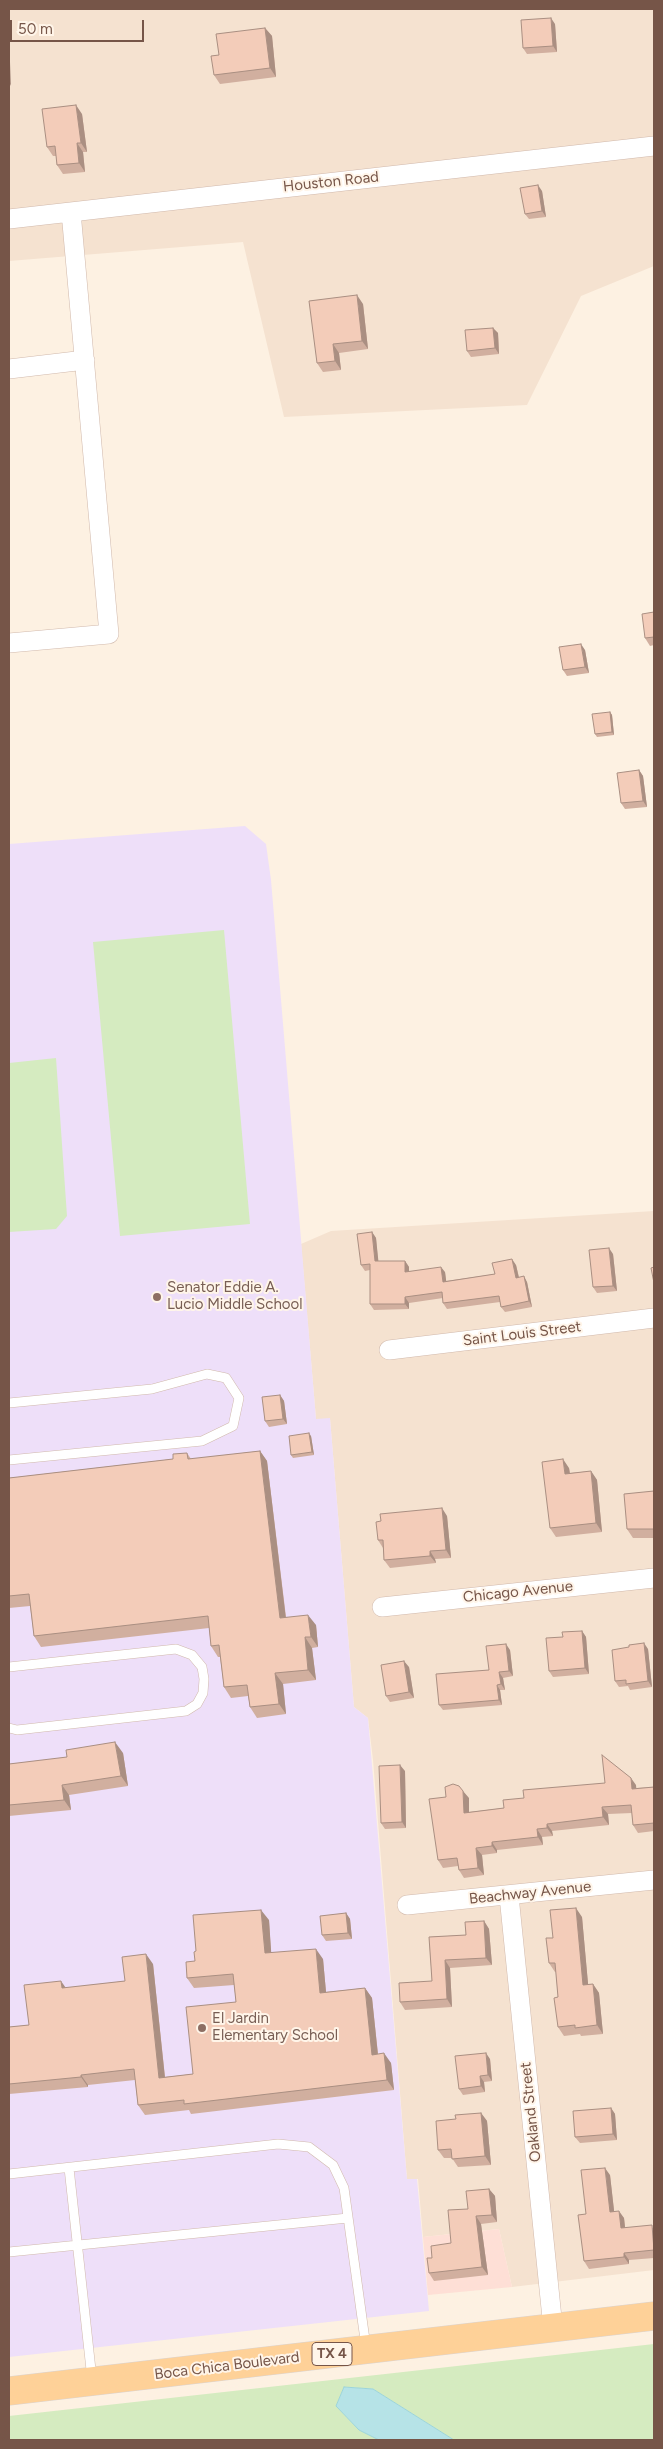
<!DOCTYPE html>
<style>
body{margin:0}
#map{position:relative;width:663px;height:2449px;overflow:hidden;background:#fdf1e2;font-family:Figtree,sans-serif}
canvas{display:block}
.frame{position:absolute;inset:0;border:10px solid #765548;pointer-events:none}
.scale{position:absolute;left:10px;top:20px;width:134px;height:22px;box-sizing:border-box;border:2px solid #765548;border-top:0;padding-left:6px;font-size:15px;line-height:18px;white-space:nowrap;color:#765548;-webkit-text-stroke:4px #fff5e9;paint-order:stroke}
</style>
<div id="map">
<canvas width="663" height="2449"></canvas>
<div class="frame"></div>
<div class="scale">50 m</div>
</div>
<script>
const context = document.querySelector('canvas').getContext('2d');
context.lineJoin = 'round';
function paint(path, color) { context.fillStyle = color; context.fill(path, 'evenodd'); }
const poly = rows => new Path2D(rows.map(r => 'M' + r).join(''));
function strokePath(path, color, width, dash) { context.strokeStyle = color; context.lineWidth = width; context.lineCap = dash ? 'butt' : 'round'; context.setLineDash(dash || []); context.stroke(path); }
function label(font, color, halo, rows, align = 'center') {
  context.font = font + ' Figtree,sans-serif'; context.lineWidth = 4; context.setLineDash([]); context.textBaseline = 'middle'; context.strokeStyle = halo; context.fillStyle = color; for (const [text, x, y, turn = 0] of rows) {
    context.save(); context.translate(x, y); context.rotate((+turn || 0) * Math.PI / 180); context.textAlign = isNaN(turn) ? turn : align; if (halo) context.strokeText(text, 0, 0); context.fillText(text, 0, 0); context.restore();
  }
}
paint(poly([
 [9,9,654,9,654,266,581,296,527,405,284,417,243,242,9,261],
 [654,1211,654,2270,512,2287,499,2229,423,2237,418,2179,407,2179,373,1760,368,1718,354,1707,330,1419,316,1419,301,1244,331,1231]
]), '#f5e2d0');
paint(poly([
 [499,2229,512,2287,428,2295,423,2237]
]), '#fedfd6');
paint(poly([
 [245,826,266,844,271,880,316,1419,330,1418,354,1707,368,1718,407,2179,417,2179,429,2311,9,2357,9,844]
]), '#eedff9');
paint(poly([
 [224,930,250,1224,120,1236,93,942],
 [56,1058,67,1216,56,1229,9,1232,9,1063],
 [654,2344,654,2440,454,2440,373,2389,344,2387,336,2406,359,2430,379,2440,9,2440,9,2416]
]), '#d5ebc0');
const water = poly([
 [344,2387,373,2389,454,2440,379,2440,359,2430,336,2406,344,2387]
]);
paint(water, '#b6e3e7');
strokePath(water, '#9cd4d9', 1);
const lane = poly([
 [9,1403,152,1389,207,1374,226,1378,239,1398,233,1426,202,1441,9,1460],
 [9,1667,176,1649,192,1655,202,1667,204,1679,203,1693,197,1704,186,1711,17,1730,9,1728],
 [69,2168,92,2379],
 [9,2174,278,2144,309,2147,333,2165,344,2188,366,2347],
 [9,2252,348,2218]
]);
const street = poly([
 [9,219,654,146],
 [9,369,85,360],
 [9,643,109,634,71,212],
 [389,1350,654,1318],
 [382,1607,654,1578],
 [509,1896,553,2328],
 [407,1905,654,1880]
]);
const primary = poly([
 [9,2391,654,2316]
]);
strokePath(lane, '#d1b9ac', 10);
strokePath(street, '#d1b9ac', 20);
strokePath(primary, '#dbd3cf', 29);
strokePath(lane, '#fff', 9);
strokePath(street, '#fff', 19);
strokePath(primary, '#fed198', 28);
paint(poly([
 [555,24,557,52,527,54,523,48],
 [265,28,272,36,276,77,220,84,214,75,219,55],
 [82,114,87,152,83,152,85,172,63,174,57,165,56,156,53,156,47,147],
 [542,191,546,217,529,219,525,214],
 [363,304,368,349,339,353,341,370,323,372,317,363],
 [493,328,498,333,499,354,471,357,467,351],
 [654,612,654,645,650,646,645,638],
 [585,650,589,673,567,676,563,670],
 [610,712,612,715,614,735,597,737,595,734],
 [639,770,643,776,647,807,625,809,621,803],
 [372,1232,376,1238,378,1261,405,1261,409,1267,409,1271,445,1272,446,1281,495,1274,516,1265,519,1277,527,1282,532,1307,505,1312,501,1307,500,1302,447,1309,443,1303,443,1298,409,1303,409,1309,374,1310,370,1304,370,1270,365,1271,361,1265],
 [613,1254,617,1291,597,1293,593,1287],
 [280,1395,284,1401,287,1424,269,1427,265,1421],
 [311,1436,314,1455,293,1458,291,1455],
 [260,1451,267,1461,286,1617,316,1625,318,1647,312,1648,316,1680,283,1684,286,1714,257,1718,250,1707,248,1696,231,1698,224,1687,220,1657,218,1657,211,1646,209,1628,41,1647,34,1636,30,1606,9,1608,9,1478,173,1459,187,1453,191,1459],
 [569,1468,570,1473,591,1471,597,1480,602,1532,556,1537,550,1528],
 [654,1491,654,1538,633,1538,627,1529],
 [447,1516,451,1558,435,1559,436,1563,390,1568,384,1560,383,1548,378,1540],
 [582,1631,586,1637,589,1674,553,1677,549,1671,563,1637],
 [629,1647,648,1649,652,1687,630,1690,628,1686,619,1687,615,1681],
 [510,1650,513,1676,503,1678,505,1690,500,1690,502,1705,443,1710,439,1705,489,1670],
 [409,1667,414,1698,390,1702,386,1696],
 [123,1753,128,1786,69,1795,71,1810,9,1816,9,1764],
 [405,1771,406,1828,385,1829,381,1823],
 [636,1785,636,1788,654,1787,654,1831,638,1833,633,1825,632,1813,608,1814,609,1825,552,1831,553,1836,542,1837,543,1845,497,1850,497,1853,482,1855,484,1875,464,1878,459,1870,458,1866,443,1868,438,1860,446,1797,469,1798,469,1812,504,1808],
 [346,1913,350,1919,352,1939,326,1941,322,1935],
 [582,1917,588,1985,593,1984,599,1993,603,2034,581,2036,580,2034,564,2036,558,2027,558,1997,556,1972,555,1972,549,1963,553,1938],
 [269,1920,271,1953,323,1959,326,1992,365,1988,372,1998,378,2054,391,2063,394,2090,191,2114,189,2110,145,2115,138,2105,135,2080,88,2085,88,2087,9,2094,9,2027,29,2025,66,1988,125,1981,153,1964,165,2077,193,2074,236,2002,234,1985,194,1988,187,1978,195,1961,196,1951],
 [484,1921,489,1929,492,1965,450,1968,452,2007,405,2010,400,2002,432,1981,429,1937,466,1935],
 [490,2059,492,2081,484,2082,485,2092,463,2095,459,2089],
 [611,2108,615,2114,617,2140,580,2143,575,2137],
 [481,2113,487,2121,491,2165,458,2167,452,2158,444,2158,438,2150,456,2119],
 [610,2175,614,2211,624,2218,625,2228,654,2228,654,2258,629,2260,629,2264,589,2269,584,2261],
 [489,2189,495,2196,497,2222,481,2224,488,2275,434,2281,429,2273,432,2258,451,2243,468,2209]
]), '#d1af9f');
paint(poly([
 [551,18,555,24,557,52,553,46],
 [265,28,272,36,276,77,270,68],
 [9,60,10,62,11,86,9,82],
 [76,105,82,114,87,152,81,143],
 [77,143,83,152,85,172,79,163],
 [538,185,542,191,546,217,542,211],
 [357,295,363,304,368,349,362,341],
 [493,328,498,333,499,354,495,348],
 [333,344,339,353,341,370,335,361],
 [581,644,585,650,589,673,585,667],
 [610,712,612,715,614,735,612,732],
 [639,770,643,776,647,807,643,801],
 [372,1232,376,1238,379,1267,375,1261],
 [609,1248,613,1254,617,1291,613,1286],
 [512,1259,516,1265,520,1283,516,1278],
 [405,1261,409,1267,409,1278,405,1272],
 [441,1267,445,1272,447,1287,443,1282],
 [524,1276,527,1282,532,1307,529,1301],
 [405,1297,409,1303,409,1309,405,1304],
 [280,1395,284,1401,287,1424,283,1419],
 [309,1433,311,1436,314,1455,312,1452],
 [260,1451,267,1461,287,1628,280,1618],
 [563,1459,569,1468,571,1482,565,1474],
 [591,1471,597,1480,602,1532,596,1523],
 [442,1508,447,1516,451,1558,446,1550],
 [430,1551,435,1559,436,1563,430,1556],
 [308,1615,316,1625,318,1647,311,1637],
 [582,1631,586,1637,589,1674,585,1668],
 [305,1637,312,1648,316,1680,308,1670],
 [644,1643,648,1649,652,1687,648,1681],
 [506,1644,510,1650,513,1676,509,1671],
 [404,1661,409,1667,414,1698,409,1692],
 [499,1672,503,1678,505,1690,501,1684],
 [275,1673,283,1684,286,1714,279,1704],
 [497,1685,500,1690,502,1705,499,1700],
 [115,1742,123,1753,128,1786,121,1776],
 [400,1765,405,1771,406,1828,402,1822],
 [631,1778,636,1785,637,1796,632,1789],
 [62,1785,69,1795,71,1810,64,1800],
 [463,1791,469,1798,469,1821,464,1813],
 [602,1807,608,1814,609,1825,603,1817],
 [547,1824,552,1831,553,1836,547,1828],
 [537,1829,542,1837,543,1845,538,1837],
 [492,1842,497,1850,497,1853,492,1846],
 [476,1848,482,1855,484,1875,478,1868],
 [576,1908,582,1917,589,1994,583,1985],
 [261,1910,269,1920,272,1964,265,1953],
 [346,1913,350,1919,352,1939,348,1933],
 [484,1921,489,1929,492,1965,486,1958],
 [316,1949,323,1959,327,2003,320,1993],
 [146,1954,153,1964,166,2088,159,2078],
 [445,1960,450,1968,452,2007,447,1999],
 [61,1981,68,1991,62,1988],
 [593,1984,599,1993,603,2034,597,2025],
 [365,1988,372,1998,379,2065,372,2055],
 [384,2053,391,2063,394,2090,387,2080],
 [486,2053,490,2059,492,2081,488,2075],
 [81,2075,88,2085,88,2087,81,2077],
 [480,2076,484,2082,485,2092,481,2086],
 [611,2108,615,2114,617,2140,613,2134],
 [481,2113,487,2121,491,2165,485,2156],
 [605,2168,610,2175,615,2219,610,2212],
 [489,2189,495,2196,497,2222,492,2215],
 [619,2211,624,2218,626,2236,621,2228],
 [476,2216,481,2224,488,2275,482,2267],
 [624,2253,629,2260,629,2264,624,2257]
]), '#aa8f82');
const building = poly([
 [551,18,553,46,523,48,521,20,551,18],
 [265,28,270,68,214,75,211,56,219,55,216,34,265,28],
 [76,105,81,143,77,143,79,163,57,165,55,146,47,147,42,109,76,105],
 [538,185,542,211,525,214,520,188,538,185],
 [357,295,362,341,333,344,335,361,317,363,309,301,357,295],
 [493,328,495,348,467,351,465,330,493,328],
 [654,612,654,637,645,638,642,614,654,612],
 [581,644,585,667,563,670,559,647,581,644],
 [610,712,612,732,595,734,592,714,610,712],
 [639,770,643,801,621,803,617,773,639,770],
 [372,1232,375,1261,405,1261,405,1272,441,1267,443,1282,495,1274,492,1263,512,1259,516,1278,524,1276,529,1301,501,1307,499,1296,443,1303,442,1292,405,1297,405,1304,370,1304,370,1264,361,1265,357,1234,372,1232],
 [609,1248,613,1286,593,1287,589,1250,609,1248],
 [654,1267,654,1283,651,1268,654,1267],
 [280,1395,283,1419,265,1421,262,1397,280,1395],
 [309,1433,312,1452,291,1455,289,1436,309,1433],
 [260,1451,280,1618,308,1615,311,1637,305,1637,308,1670,275,1673,279,1704,250,1707,247,1685,224,1687,219,1645,211,1646,208,1616,34,1636,29,1594,9,1596,9,1478,173,1459,173,1454,187,1453,188,1459,260,1451],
 [563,1459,565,1474,591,1471,596,1523,550,1528,542,1462,563,1459],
 [654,1491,654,1529,627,1529,624,1494,654,1491],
 [442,1508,446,1550,430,1551,430,1556,384,1560,383,1540,378,1540,376,1522,381,1521,380,1514,442,1508],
 [582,1631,585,1668,549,1671,546,1638,563,1637,562,1632,582,1631],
 [644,1643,648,1681,626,1684,626,1680,615,1681,612,1650,629,1647,629,1645,644,1643],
 [506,1644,509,1671,499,1672,501,1684,497,1685,499,1700,439,1705,436,1674,489,1670,486,1646,506,1644],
 [404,1661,409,1692,386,1696,381,1665,404,1661],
 [115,1742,121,1776,62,1785,64,1800,9,1805,9,1764,67,1757,66,1750,115,1742],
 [602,1755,631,1778,632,1789,654,1787,654,1823,633,1825,631,1805,602,1807,603,1817,547,1824,547,1828,537,1829,538,1837,492,1842,492,1846,476,1848,478,1868,459,1870,457,1858,438,1860,429,1799,446,1797,445,1787,453,1784,459,1786,463,1791,464,1813,504,1808,503,1800,524,1798,523,1790,605,1783,602,1755],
 [400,1765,402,1822,381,1823,379,1766,400,1765],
 [576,1908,583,1985,593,1984,597,2025,575,2028,575,2025,558,2027,554,1998,558,1997,555,1963,549,1963,546,1938,553,1938,550,1910,576,1908],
 [261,1910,265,1953,316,1949,320,1993,365,1988,372,2055,384,2053,387,2080,184,2104,184,2100,138,2105,134,2069,81,2075,81,2077,9,2084,9,2027,29,2025,24,1985,61,1981,62,1988,125,1981,122,1957,146,1954,159,2078,193,2074,186,2007,236,2002,233,1974,187,1978,186,1962,195,1961,194,1952,196,1951,193,1915,261,1910],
 [346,1913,348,1933,322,1935,320,1916,346,1913],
 [484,1921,486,1958,445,1960,447,1999,400,2002,399,1983,432,1981,429,1937,466,1935,465,1922,484,1921],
 [486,2053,488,2075,480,2076,481,2086,459,2089,455,2056,486,2053],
 [611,2108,613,2134,575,2137,573,2111,611,2108],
 [481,2113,485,2156,452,2159,451,2149,438,2150,436,2121,456,2119,455,2115,481,2113],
 [605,2168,610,2212,619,2211,621,2228,652,2225,654,2250,624,2253,624,2257,584,2261,578,2215,586,2214,581,2170,605,2168],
 [489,2189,492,2215,476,2216,482,2267,429,2273,427,2258,432,2258,431,2246,451,2243,448,2210,468,2209,466,2191,489,2189]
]);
paint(building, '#f3ccb9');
strokePath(building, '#aa8f82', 1);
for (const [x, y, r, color] of [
 [157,1297,5,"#8d6e63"],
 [202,2028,5,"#8d6e63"]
]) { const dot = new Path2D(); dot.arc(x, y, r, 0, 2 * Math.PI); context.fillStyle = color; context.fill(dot); strokePath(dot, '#fff5e9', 2); }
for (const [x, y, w] of [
 [332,2354,40]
]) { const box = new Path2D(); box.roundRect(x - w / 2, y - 11.5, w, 23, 4); context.fillStyle = '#fff5e9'; context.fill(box); strokePath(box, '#765548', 1); }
label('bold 14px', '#765548', null, [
 ["TX 4",332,2354]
]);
label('15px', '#765548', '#fff5e9', [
 ["Houston Road",331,182,-6],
 ["Saint Louis Street",522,1334,-7],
 ["Chicago Avenue",518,1592,-6],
 ["Beachway Avenue",530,1893,-6],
 ["Oakland Street",531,2112,-96],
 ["Boca Chica Boulevard",227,2366,-7]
]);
label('15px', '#785e54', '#fff5e9', [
 ["Senator Eddie A.",167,1288],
 ["Lucio Middle School",167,1305],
 ["El Jardin",212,2019],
 ["Elementary School",212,2036]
], 'left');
</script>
